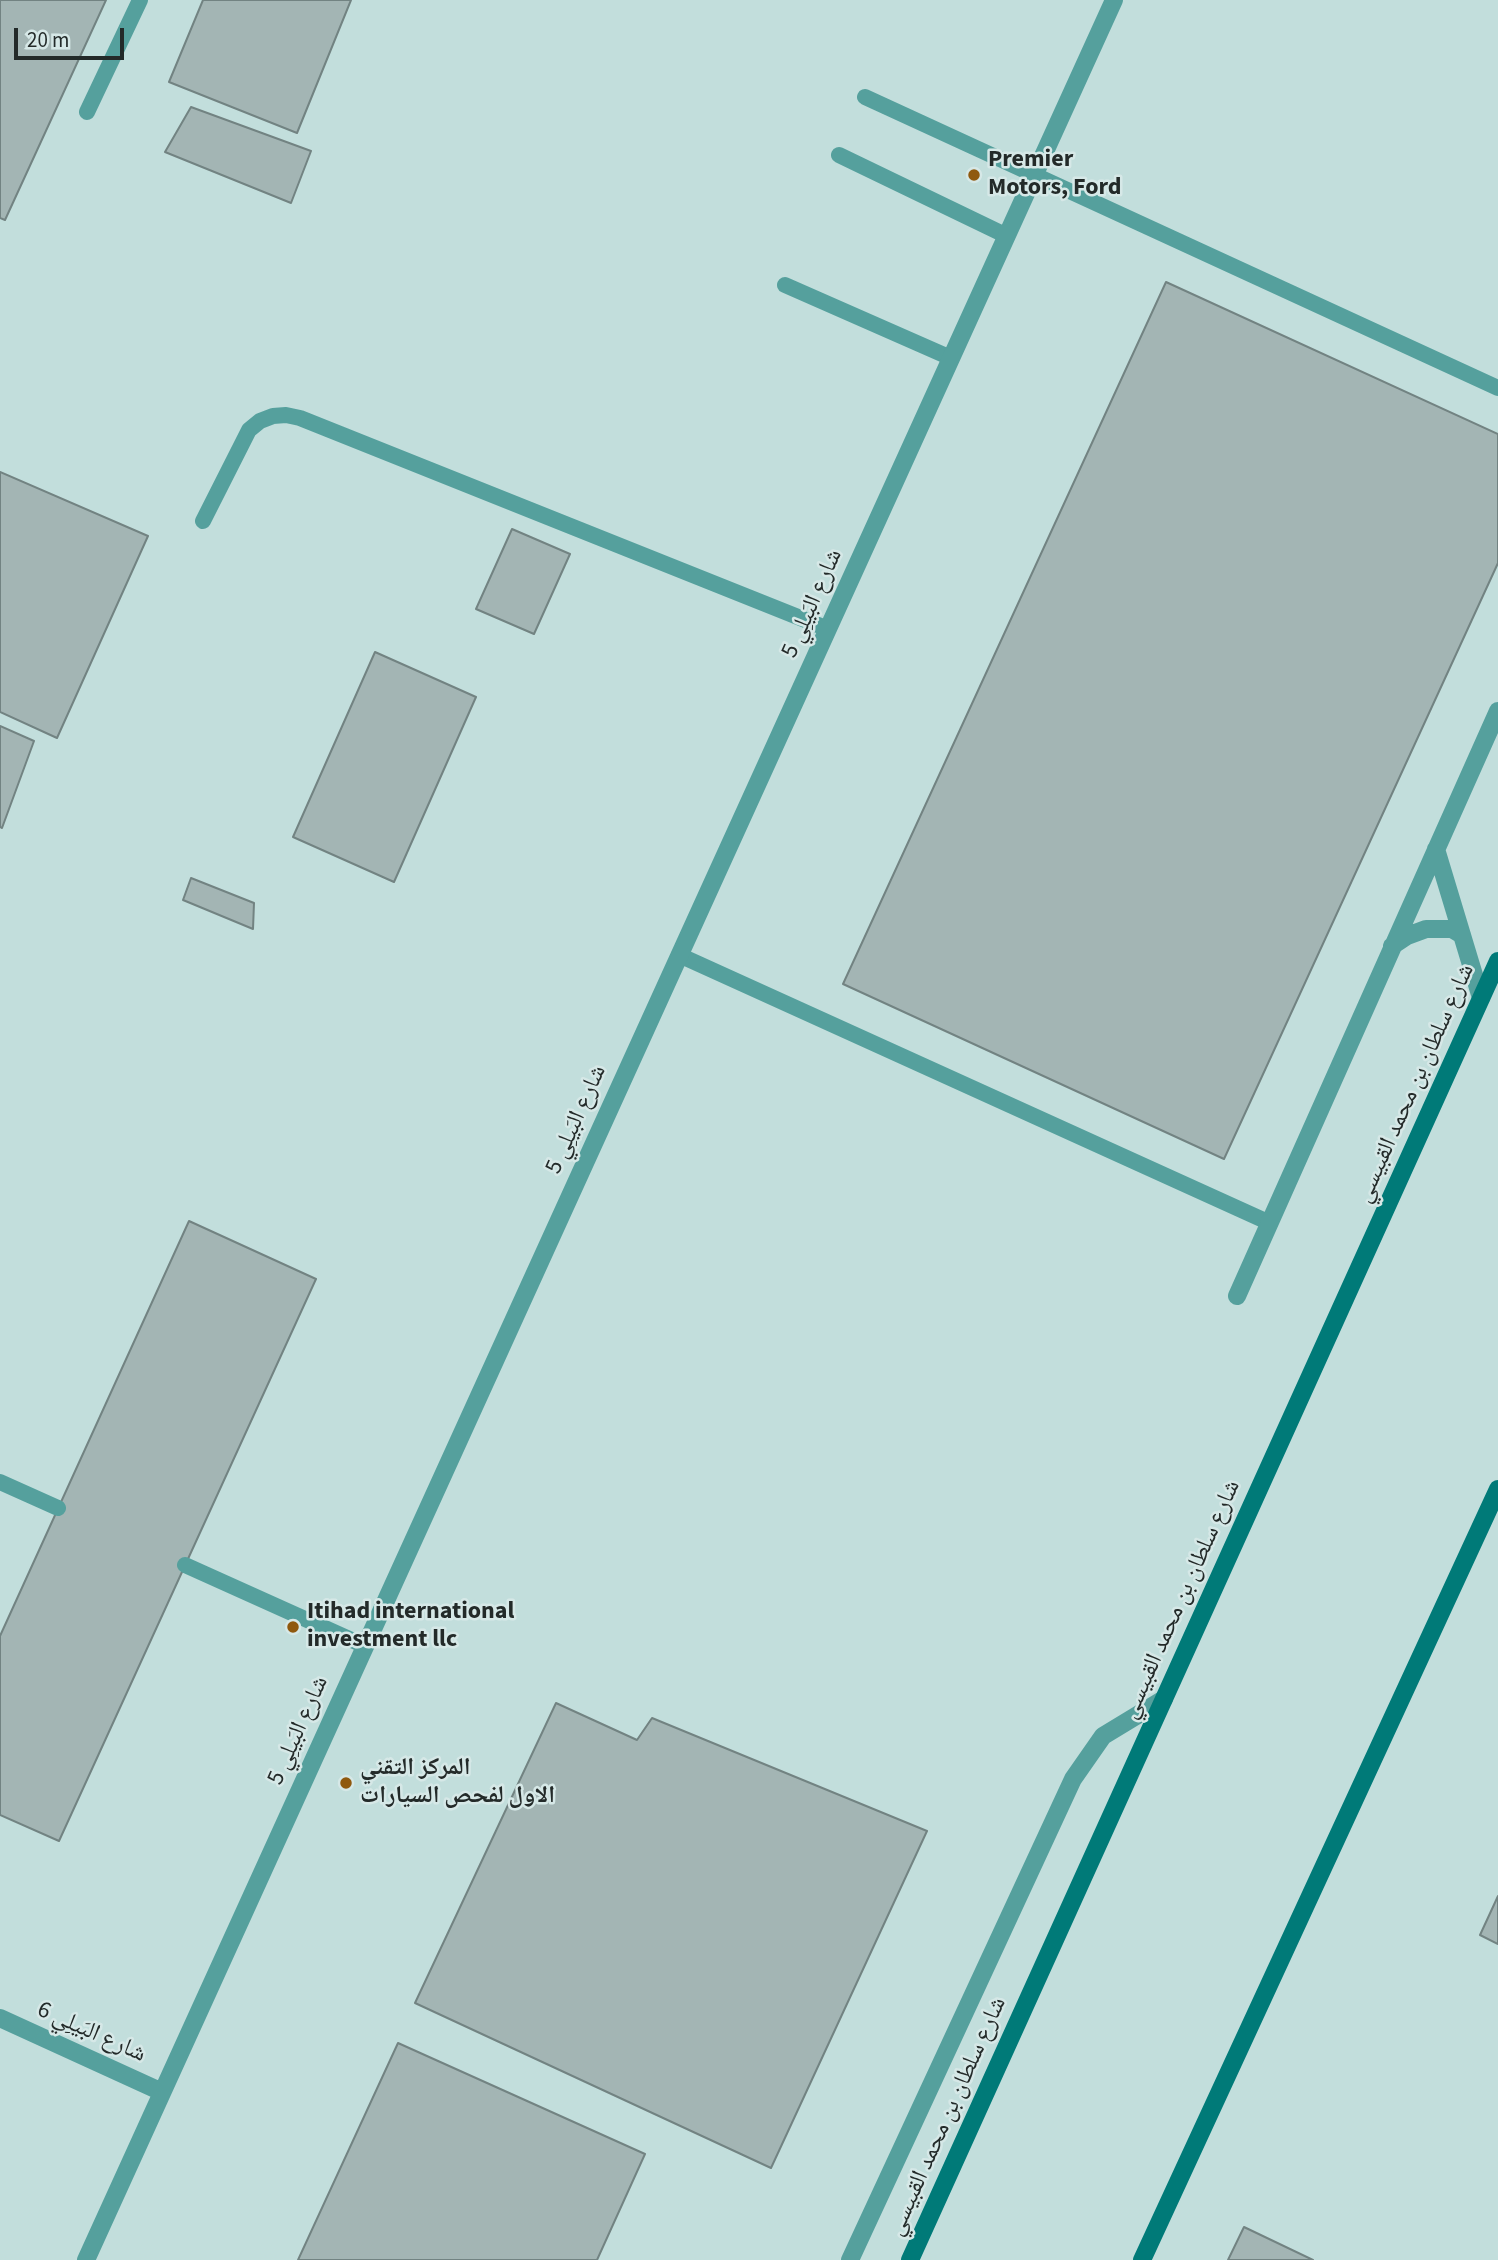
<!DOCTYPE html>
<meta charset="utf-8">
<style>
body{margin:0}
#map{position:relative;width:1498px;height:2260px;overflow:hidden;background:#d6e8e7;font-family:"Source Sans 3",sans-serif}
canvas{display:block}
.scale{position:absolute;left:14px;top:28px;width:110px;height:32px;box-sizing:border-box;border:4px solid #232a29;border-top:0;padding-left:9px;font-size:21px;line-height:24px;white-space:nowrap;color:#232a29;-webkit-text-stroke:5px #d6e8e7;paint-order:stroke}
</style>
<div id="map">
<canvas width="1498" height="2260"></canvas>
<div class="scale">20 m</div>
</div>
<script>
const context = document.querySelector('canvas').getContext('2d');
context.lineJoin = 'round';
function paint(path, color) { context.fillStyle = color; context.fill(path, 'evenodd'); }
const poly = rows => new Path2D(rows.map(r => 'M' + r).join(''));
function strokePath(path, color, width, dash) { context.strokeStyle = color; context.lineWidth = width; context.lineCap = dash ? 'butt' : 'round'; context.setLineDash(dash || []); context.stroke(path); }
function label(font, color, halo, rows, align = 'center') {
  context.font = font + ' "Source Sans 3","Noto Naskh Arabic",sans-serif'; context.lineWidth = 5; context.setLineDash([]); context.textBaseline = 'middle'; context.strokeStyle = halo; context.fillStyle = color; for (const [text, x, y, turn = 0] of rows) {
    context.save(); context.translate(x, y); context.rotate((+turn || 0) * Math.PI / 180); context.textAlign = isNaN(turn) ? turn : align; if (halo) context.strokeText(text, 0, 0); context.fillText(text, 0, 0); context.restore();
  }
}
paint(poly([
 [0,0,1498,0,1498,2260,0,2260]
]), '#c2dedc');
const building = poly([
 [0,0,106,0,5,220,0,218,0,0],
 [203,0,351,0,297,133,169,82,203,0],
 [191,107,311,151,291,203,165,152,191,107],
 [1166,282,1498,434,1498,563,1224,1159,843,984,1166,282],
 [0,472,148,536,57,738,0,712,0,472],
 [512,529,570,554,534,634,476,609,512,529],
 [375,652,476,697,394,882,293,837,375,652],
 [0,726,34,741,2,828,0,827,0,726],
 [191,878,254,903,253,929,183,900,191,878],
 [189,1221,316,1279,59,1841,0,1815,0,1636,189,1221],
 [556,1703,637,1740,652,1718,927,1831,771,2168,415,2003,556,1703],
 [1498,1896,1498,1944,1480,1935,1498,1896],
 [398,2043,645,2154,597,2260,298,2260,398,2043],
 [1244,2227,1313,2260,1228,2260,1244,2227]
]);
paint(building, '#a3b5b4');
strokePath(building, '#728382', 2);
strokePath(poly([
 [865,97,1498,388],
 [87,112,140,0],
 [839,155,1007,236],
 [785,285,951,358],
 [203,521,249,430,260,421,273,416,286,415,300,418,828,629],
 [679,955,1270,1223],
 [0,1482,58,1508],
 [185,1565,365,1646]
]), '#55a09d', 16);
strokePath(poly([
 [1436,849,1481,998],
 [1392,946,1407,936,1426,929,1452,929,1462,935],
 [1237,1296,1498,711],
 [0,2018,162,2092],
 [86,2260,1114,0],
 [850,2260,1073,1779,1103,1736,1164,1699]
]), '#55a09d', 18);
strokePath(poly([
 [910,2260,1498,961],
 [1142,2260,1498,1489]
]), '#007a78', 18);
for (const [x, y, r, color] of [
 [974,175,7,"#8f590e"],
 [293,1627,7,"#8f590e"],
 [346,1783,7,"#8f590e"]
]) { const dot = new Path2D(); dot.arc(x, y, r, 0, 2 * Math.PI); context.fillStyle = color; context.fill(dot); strokePath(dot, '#d6e8e7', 2.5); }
label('bold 24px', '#232a29', '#d6e8e7', [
 ["Premier",988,161],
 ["Motors, Ford",988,189],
 ["Itihad international",307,1613],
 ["investment llc",307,1641],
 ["المركز التقني",360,1769],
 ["الاول لفحص السيارات",360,1797]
], 'left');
label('24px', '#232a29', '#d6e8e7', [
 ["شارع البَيلِي 5",813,604,-66],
 ["شارع سلطان بن محمد القبيسي",1416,1084,-66],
 ["شارع البَيلِي 5",577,1120,-66],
 ["شارع سلطان بن محمد القبيسي",1182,1600,-66],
 ["شارع البَيلِي 5",299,1731,-66],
 ["شارع البَيلِي 6",91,2033,24],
 ["شارع سلطان بن محمد القبيسي",948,2117,-66]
]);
</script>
